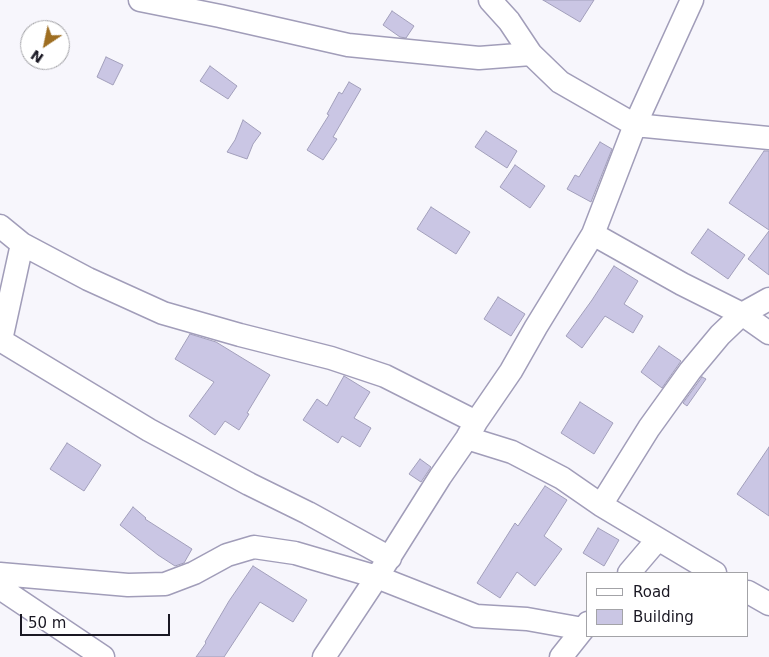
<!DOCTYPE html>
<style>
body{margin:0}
#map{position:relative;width:769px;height:657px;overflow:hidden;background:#f7f6fc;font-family:"DejaVu Sans",sans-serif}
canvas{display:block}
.legend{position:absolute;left:586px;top:572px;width:162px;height:65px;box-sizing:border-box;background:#fff;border:1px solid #a3a3a7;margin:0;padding:6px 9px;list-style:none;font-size:15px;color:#1a1823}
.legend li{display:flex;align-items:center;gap:10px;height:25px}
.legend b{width:25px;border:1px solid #a3a3a7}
.north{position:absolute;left:20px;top:20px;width:50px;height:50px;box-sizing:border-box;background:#fff;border:1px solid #a3a3a7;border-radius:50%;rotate:214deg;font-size:14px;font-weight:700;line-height:20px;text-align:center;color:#1a1823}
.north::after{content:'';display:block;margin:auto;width:18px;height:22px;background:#9e6e21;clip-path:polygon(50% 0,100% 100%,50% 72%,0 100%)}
.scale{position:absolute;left:20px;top:614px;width:150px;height:22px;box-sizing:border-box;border:2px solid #1a1823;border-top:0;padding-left:6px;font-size:15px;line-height:18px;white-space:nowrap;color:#1a1823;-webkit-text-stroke:4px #fff;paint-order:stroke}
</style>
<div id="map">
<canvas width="769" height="657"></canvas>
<ul class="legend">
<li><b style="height:6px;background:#fff"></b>Road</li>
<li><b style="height:14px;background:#cac6e4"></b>Building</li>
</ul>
<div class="north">N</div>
<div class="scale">50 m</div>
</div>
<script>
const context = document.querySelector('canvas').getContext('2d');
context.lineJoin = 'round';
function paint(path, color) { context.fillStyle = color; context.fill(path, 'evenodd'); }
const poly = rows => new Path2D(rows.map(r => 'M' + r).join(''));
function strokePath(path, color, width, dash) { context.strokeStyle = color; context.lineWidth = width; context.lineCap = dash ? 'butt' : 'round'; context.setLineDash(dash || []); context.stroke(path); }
const building = poly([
 [543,0,594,0,580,22,543,0],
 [392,11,414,26,406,38,400,37,383,25,392,11],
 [106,57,123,65,113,85,97,77,106,57],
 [210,66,237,86,228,99,200,81,210,66],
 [349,82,361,89,333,137,337,139,323,160,307,150,329,115,327,114,339,92,342,94,349,82],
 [243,120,261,133,253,144,247,159,227,152,235,140,243,120],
 [486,131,517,151,507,168,475,147,486,131],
 [600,142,612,149,591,202,567,189,575,175,579,177,600,142],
 [764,151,769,151,769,230,729,203,764,151],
 [515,165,545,186,530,208,500,187,515,165],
 [431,207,470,232,456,254,417,229,431,207],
 [708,229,745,255,728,279,691,253,708,229],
 [769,231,769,275,748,259,769,231],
 [614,266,638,281,624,304,643,316,633,333,605,316,582,348,566,336,592,300,614,266],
 [498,297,525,314,511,336,484,319,498,297],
 [190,334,216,342,270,375,247,413,249,414,239,430,225,421,215,435,189,416,214,382,175,359,190,334],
 [659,346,681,361,662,388,641,372,659,346],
 [344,376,370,392,354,418,371,428,360,447,342,436,338,443,303,420,317,399,327,406,344,376],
 [702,377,706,379,687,406,683,403,702,377],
 [580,402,613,423,594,454,561,433,580,402],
 [67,443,101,465,84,491,50,469,67,443],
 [769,447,769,516,737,494,769,447],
 [420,459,431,467,421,482,409,474,420,459],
 [545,486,567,500,544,536,562,549,535,586,517,572,500,598,477,583,515,523,518,526,545,486],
 [133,507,146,518,145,519,192,549,184,563,175,566,158,555,120,525,133,507],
 [598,528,619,540,604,566,583,553,598,528],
 [253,566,307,600,293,622,260,602,224,657,196,657,206,643,205,642,229,601,253,566]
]);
paint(building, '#cac6e4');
strokePath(building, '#a29fbb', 1);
const minor = poly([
 [140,0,220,16,348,45,479,58,531,54],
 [490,0,509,21,531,54,560,82,635,125,769,138],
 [0,226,22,244,88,279,163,313,240,335,331,358,385,376,476,422],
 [593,234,682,284,742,314,769,333],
 [0,340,149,430,249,484,308,513,390,558],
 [1,340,22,244],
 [467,438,512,452,562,478,601,505,715,573],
 [601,505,649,428,690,371,720,335,742,314,769,299],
 [629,573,658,539],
 [0,574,128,585,165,584,194,573,227,555,254,547,295,553,377,577,476,616,527,619,583,629],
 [0,588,103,657],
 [748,592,769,604],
 [324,657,377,577,440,477,467,438,476,422,511,371,536,327,593,234,635,125,692,0],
 [561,657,588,623]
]);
strokePath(minor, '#a19db9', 25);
strokePath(minor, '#fff', 22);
</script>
